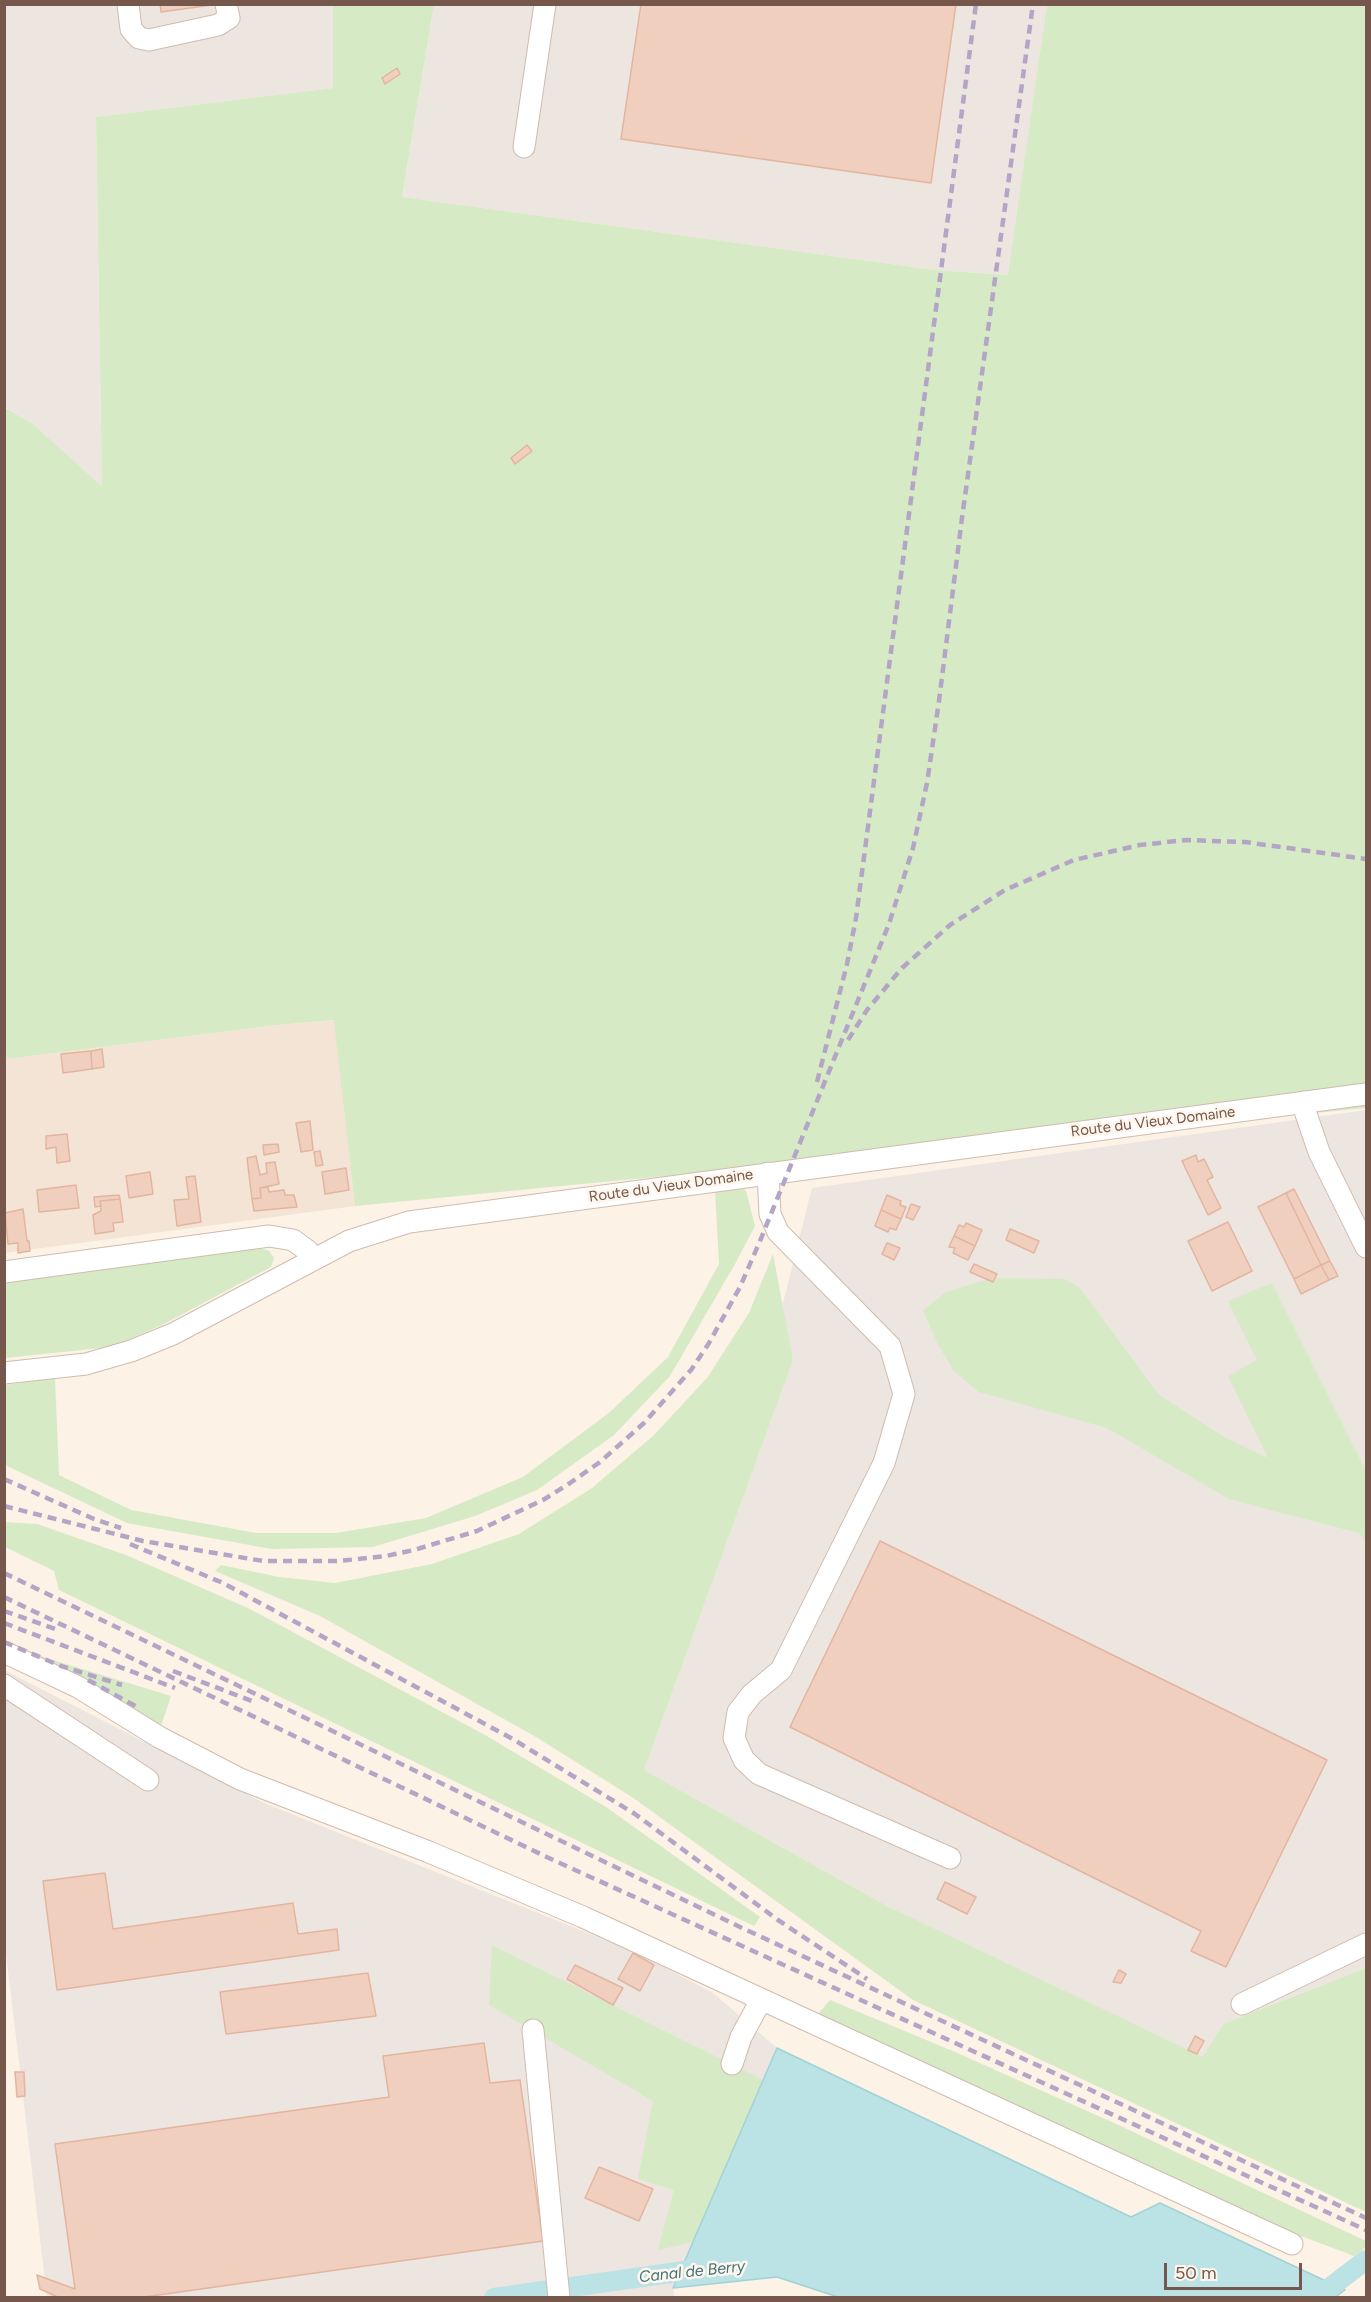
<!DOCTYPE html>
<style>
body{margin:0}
#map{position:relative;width:1371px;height:2302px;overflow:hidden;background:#fcf2e6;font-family:Figtree,sans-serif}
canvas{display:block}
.frame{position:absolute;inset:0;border:6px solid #75574b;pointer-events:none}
.scale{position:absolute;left:1164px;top:2263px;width:138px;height:27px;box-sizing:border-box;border:3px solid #75574b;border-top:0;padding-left:8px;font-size:18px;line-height:21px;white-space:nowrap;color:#75574b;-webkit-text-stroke:4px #fff6ed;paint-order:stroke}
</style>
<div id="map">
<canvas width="1371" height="2302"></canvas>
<div class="frame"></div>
<div class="scale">50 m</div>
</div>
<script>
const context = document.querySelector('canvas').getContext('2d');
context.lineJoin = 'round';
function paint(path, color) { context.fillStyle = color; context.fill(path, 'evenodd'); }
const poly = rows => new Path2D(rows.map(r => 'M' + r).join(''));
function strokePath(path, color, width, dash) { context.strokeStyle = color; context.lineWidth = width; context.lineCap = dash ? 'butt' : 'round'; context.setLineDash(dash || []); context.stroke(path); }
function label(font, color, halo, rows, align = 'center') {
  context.font = font + ' Figtree,sans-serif'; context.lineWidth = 5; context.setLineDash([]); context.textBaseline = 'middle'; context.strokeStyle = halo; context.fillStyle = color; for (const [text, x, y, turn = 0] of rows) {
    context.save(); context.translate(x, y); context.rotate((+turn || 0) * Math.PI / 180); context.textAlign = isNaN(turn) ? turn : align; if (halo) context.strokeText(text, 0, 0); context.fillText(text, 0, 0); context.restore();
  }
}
paint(poly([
 [335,1020,355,1206,5,1253,4,1040,7,1059,277,1025]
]), '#f3e4d5');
paint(poly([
 [5,5,333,5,333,88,96,117,102,488,32,423,5,407],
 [434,5,1047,5,1009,275,934,270,402,197],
 [1366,1110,1366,1968,1223,2024,1203,2058,887,1906,644,1770,793,1360,782,1307,812,1188],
 [4,1670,264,1803,635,1952,713,1993,777,2048,673,2288,674,2297,47,2297,5,1945]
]), '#ece5e0');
paint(poly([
 [333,5,434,5,402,197,934,270,1008,275,1047,5,1366,5,1366,1108,355,1206,334,1020,277,1025,7,1059,4,1040,4,407,32,423,102,487,96,117,333,88],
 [738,1186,746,1191,755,1226,735,1264,670,1376,614,1435,537,1490,475,1516,373,1547,272,1549,127,1523,5,1465,5,1385,55,1378,59,1475,131,1510,256,1533,336,1533,426,1518,523,1477,610,1412,668,1357,719,1264,715,1191],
 [261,1248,269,1251,274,1258,271,1267,162,1325,111,1347,5,1358,4,1277],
 [773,1254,793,1360,644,1770,887,1906,1203,2057,1223,2024,1366,1968,1366,2212,913,2000,632,1797,536,1737,320,1616,215,1571,221,1565,279,1577,335,1583,432,1564,519,1534,592,1488,654,1435,707,1378,749,1313],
 [993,1278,1064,1279,1079,1287,1159,1395,1224,1437,1268,1458,1228,1376,1257,1360,1228,1301,1272,1283,1366,1471,1366,1542,1359,1533,1229,1499,1107,1428,979,1392,954,1371,939,1346,923,1311,946,1292],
 [4,1522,37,1524,126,1555,248,1608,485,1735,606,1807,760,1917,754,1926,59,1590,54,1571,5,1547],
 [20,1650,171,1696,161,1726],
 [492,1945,763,2080,693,2242,658,2250,674,2190,638,2179,653,2101,489,2005],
 [830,2000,955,2052,1114,2123,1366,2241,1366,2247,1354,2256,1280,2228,818,2014]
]), '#d6eac5');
const water = poly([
 [777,2048,1131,2217,1160,2203,1345,2290,1334,2298,841,2298,777,2277,673,2288,777,2048]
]);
paint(water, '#bbe2e5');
strokePath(water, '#a1d2d7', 1.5);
strokePath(poly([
 [494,2298,706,2268],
 [1316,2298,1366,2260]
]), '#bbe2e5', 20);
const building = poly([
 [160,4,211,4,212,5,161,12,160,4],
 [641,4,956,4,931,183,621,139,641,4],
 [397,68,400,74,385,84,382,78,397,68],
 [527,445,532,451,515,464,511,458,527,445],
 [102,1049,104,1067,92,1069,91,1051,102,1049],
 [91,1051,92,1069,63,1073,61,1054,91,1051],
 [310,1121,313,1150,301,1152,296,1123,310,1121],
 [67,1134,70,1161,57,1163,56,1147,46,1149,46,1136,67,1134],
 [278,1144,279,1152,264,1155,263,1145,278,1144],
 [320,1151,323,1165,316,1166,314,1152,320,1151],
 [1196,1155,1198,1162,1204,1159,1213,1177,1207,1180,1221,1208,1208,1215,1182,1161,1196,1155],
 [256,1156,260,1175,267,1173,266,1163,275,1162,279,1184,260,1188,261,1198,252,1199,247,1158,256,1156],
 [346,1168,349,1190,325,1194,322,1172,346,1168],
 [150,1172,153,1194,129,1198,126,1176,150,1172],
 [195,1176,201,1222,177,1226,174,1200,189,1199,186,1177,195,1176],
 [76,1185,79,1208,39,1212,37,1190,76,1185],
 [268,1187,269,1192,284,1190,285,1195,294,1195,297,1207,254,1211,252,1199,261,1198,260,1188,268,1187],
 [1294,1189,1330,1261,1321,1265,1286,1193,1294,1189],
 [1286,1193,1321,1265,1294,1279,1258,1207,1286,1193],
 [119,1195,120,1199,100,1201,101,1206,95,1207,94,1197,119,1195],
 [887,1195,901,1201,900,1205,906,1207,901,1219,881,1210,887,1195],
 [120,1199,123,1222,113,1223,114,1231,95,1234,93,1215,101,1211,100,1201,120,1199],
 [911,1204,920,1207,913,1220,906,1217,911,1204],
 [23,1209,27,1241,29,1241,30,1251,18,1253,18,1243,8,1244,5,1213,23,1209],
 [881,1210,901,1219,896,1230,890,1228,888,1232,875,1226,881,1210],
 [1228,1222,1252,1271,1212,1291,1188,1241,1228,1222],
 [966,1223,982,1230,975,1246,954,1236,959,1225,964,1227,966,1223],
 [1010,1229,1039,1241,1034,1253,1006,1240,1010,1229],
 [954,1236,975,1246,968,1260,953,1253,955,1248,949,1247,954,1236],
 [887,1243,900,1248,894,1260,882,1254,887,1243],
 [1330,1261,1338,1276,1329,1280,1321,1265,1330,1261],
 [974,1264,997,1274,993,1282,970,1272,974,1264],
 [1321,1265,1329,1280,1301,1294,1294,1279,1321,1265],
 [880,1541,1327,1760,1226,1967,1191,1951,1201,1931,790,1727,880,1541],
 [105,1873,113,1929,293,1903,298,1934,337,1929,339,1950,57,1990,43,1881,105,1873],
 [945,1882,976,1897,967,1914,937,1899,945,1882],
 [633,1953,654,1965,640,1991,618,1979,633,1953],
 [575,1965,623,1988,613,2005,567,1979,575,1965],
 [1119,1970,1126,1974,1121,1983,1113,1982,1119,1970],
 [368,1973,376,2016,226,2034,220,1992,368,1973],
 [1195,2036,1204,2041,1197,2054,1188,2050,1195,2036],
 [484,2043,490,2083,520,2080,543,2241,137,2298,60,2298,40,2289,37,2275,75,2289,55,2144,389,2097,383,2056,484,2043],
 [15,2072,24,2072,25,2096,17,2097,15,2072],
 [599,2167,653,2189,639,2221,585,2198,599,2167]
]);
paint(building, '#f1cfbe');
strokePath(building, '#e3b59f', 1.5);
const minor = poly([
 [128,4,131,29,139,38,149,40,218,25,229,18,226,4],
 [524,147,545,4],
 [1304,1102,1305,1111,1319,1152,1366,1247],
 [768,1173,770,1214,778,1232,890,1346,904,1394,884,1463,781,1670,752,1694,738,1712,734,1738,744,1760,759,1774,950,1858],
 [4,1272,269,1236,293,1240,308,1251,313,1260],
 [4,1373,86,1364,131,1351,173,1334,349,1241,409,1222,1366,1094],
 [4,1652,78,1687,159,1737,240,1779,429,1852,583,1917,1292,2244],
 [4,1685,148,1780],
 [1242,2004,1366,1944],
 [533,2030,559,2298],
 [732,2064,741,2037,761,2000]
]);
strokePath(minor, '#d0bbaf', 23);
strokePath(minor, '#fff', 21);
strokePath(poly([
 [848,1040,867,1010,902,968,950,925,1005,890,1074,860,1140,845,1186,840,1245,842,1366,859],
 [817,1082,847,964,856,918,976,4],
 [4,1479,94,1519,121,1528],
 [4,1506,143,1541,263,1561,339,1561,386,1556,414,1550,477,1531,543,1500,570,1483,600,1462,644,1423,691,1370,709,1343,740,1287,760,1241,889,924,913,848,927,783,939,701,962,518,1033,4],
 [130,1544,223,1583,511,1738,635,1814,778,1920,867,1979],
 [4,1573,740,1927,1366,2218],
 [4,1597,551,1859,1366,2230],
 [4,1611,55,1629],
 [4,1623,175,1688],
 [4,1642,61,1666,122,1685],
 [173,1671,252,1701],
 [88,1680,139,1708]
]), '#b4a5c6', 4.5, [9, 6]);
label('15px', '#75574b', '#fff6ed', [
 ["Route du Vieux Domaine",1153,1122,-7],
 ["Route du Vieux Domaine",671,1186,-8]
]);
label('italic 16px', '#3f747a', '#fff6ed', [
 ["Canal de Berry",692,2272,-6]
]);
</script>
